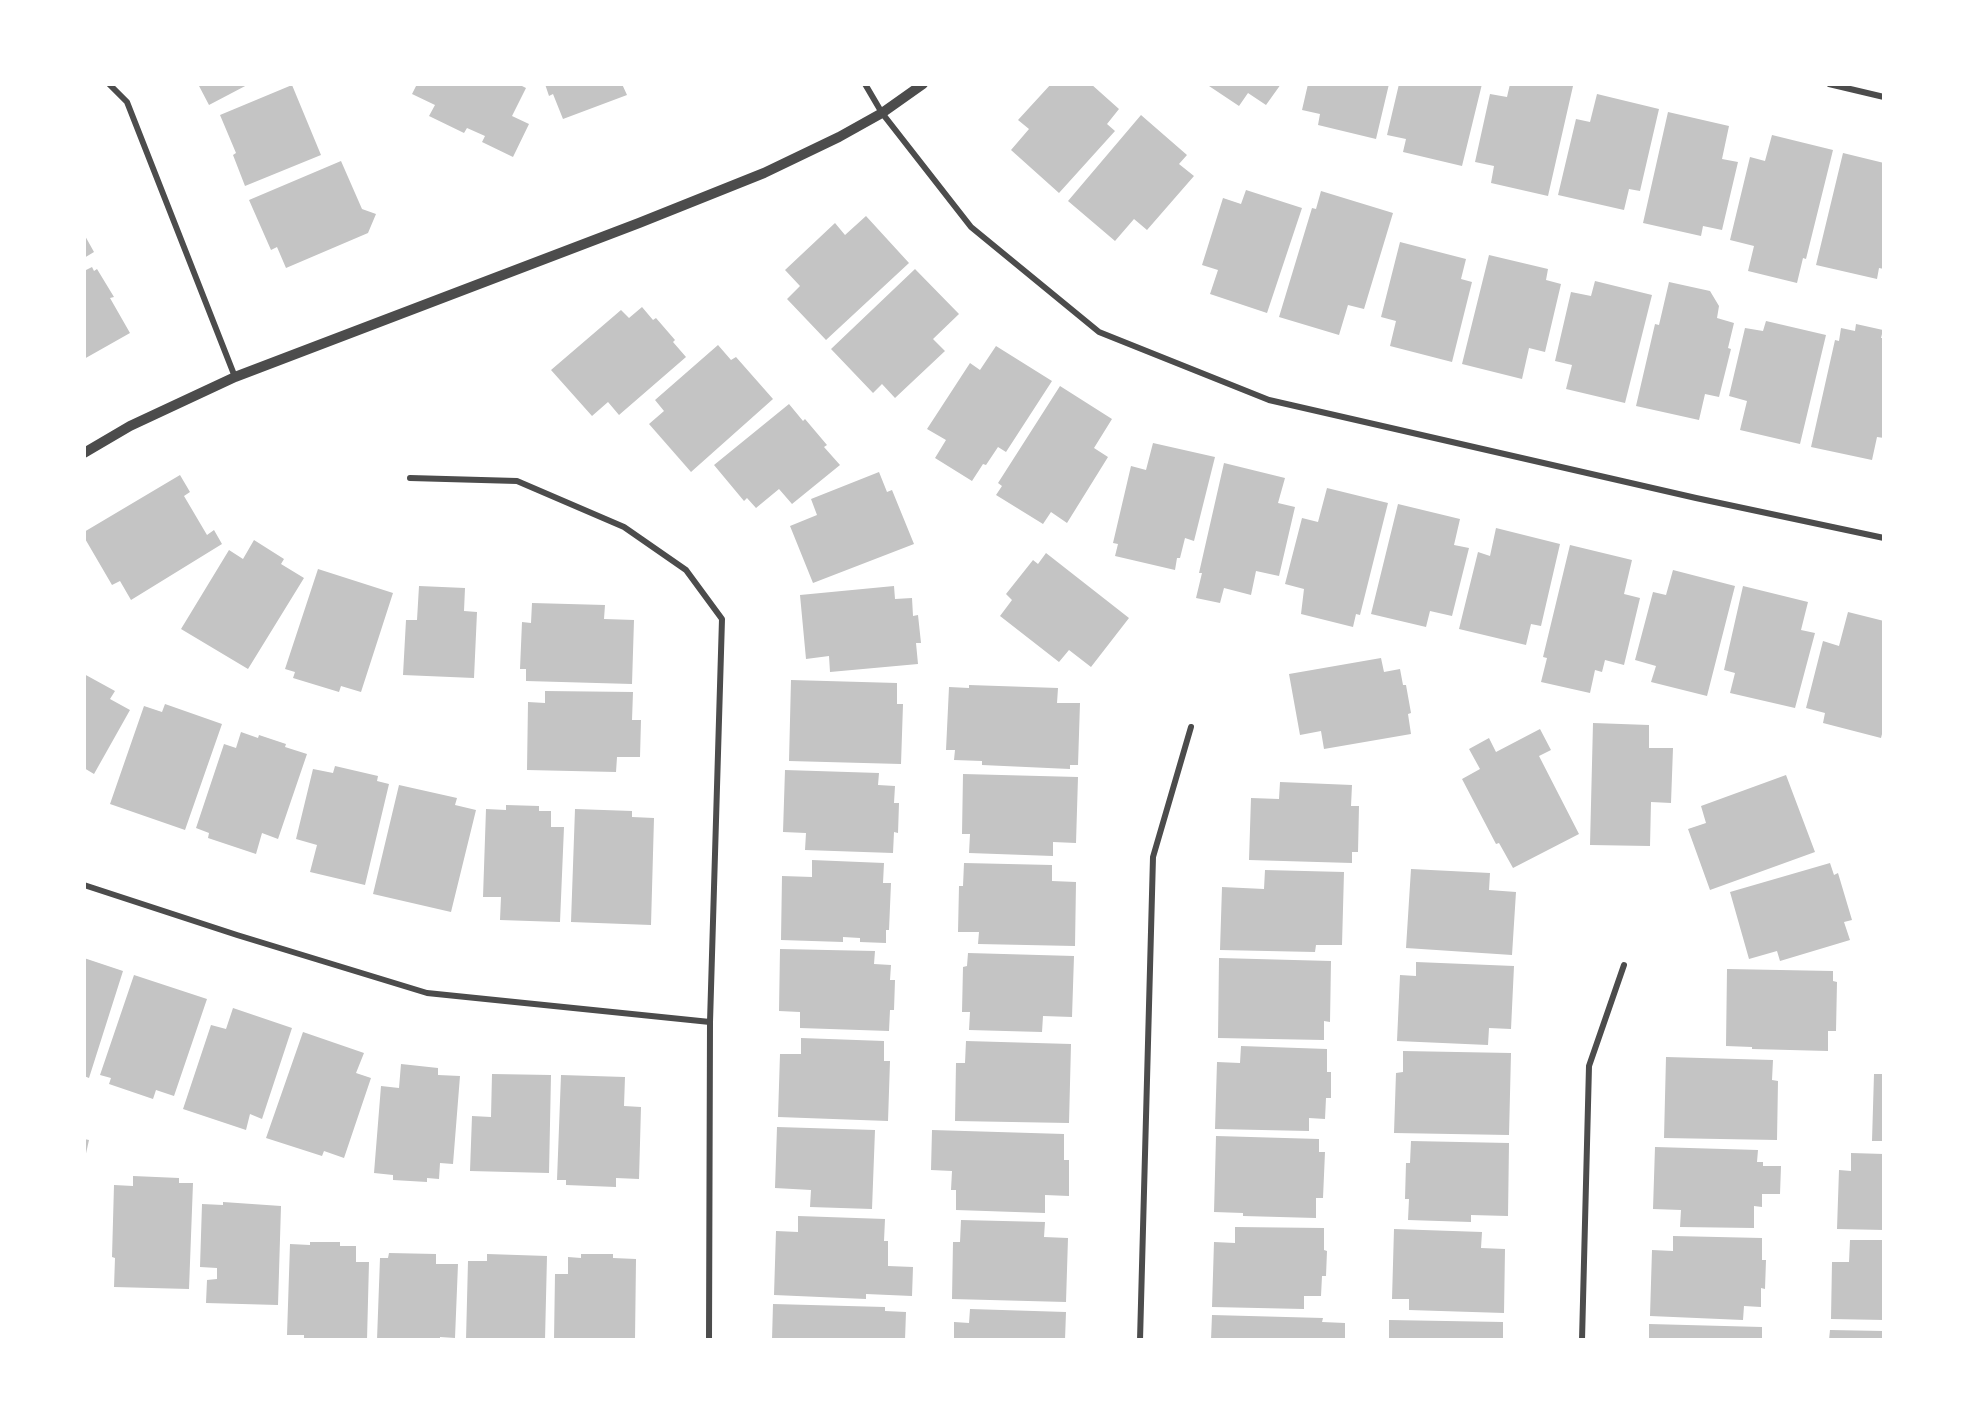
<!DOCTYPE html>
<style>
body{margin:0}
#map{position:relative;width:1968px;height:1424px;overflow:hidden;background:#fff;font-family:Rubik,sans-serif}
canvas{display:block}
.frame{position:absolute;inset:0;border:86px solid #fff;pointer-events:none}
</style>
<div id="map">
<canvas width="1968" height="1424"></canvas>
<div class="frame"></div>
</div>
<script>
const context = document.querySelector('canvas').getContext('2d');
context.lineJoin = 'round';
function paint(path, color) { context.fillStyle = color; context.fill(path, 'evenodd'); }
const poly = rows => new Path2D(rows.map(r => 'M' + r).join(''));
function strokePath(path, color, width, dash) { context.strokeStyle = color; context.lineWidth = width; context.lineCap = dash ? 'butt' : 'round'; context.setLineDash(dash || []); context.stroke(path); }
paint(poly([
 [198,84,249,84,209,105],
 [417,84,518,84,526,88,512,116,529,124,513,157,482,142,485,136,467,128,464,133,429,116,435,105,412,94],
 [545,84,622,84,627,95,563,119,553,94,549,96],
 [1051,84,1091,84,1119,109,1107,124,1115,131,1059,193,1011,150,1029,129,1018,120],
 [1206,84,1281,84,1266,105,1248,93,1239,106],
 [1308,84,1389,84,1376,139,1318,125,1320,114,1302,110],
 [1399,84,1482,84,1462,166,1403,152,1406,139,1387,135],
 [1510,84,1564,84,1573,86,1548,196,1491,183,1494,166,1475,162,1490,94,1507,97],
 [292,85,321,155,245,186,233,155,236,153,220,115],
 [1597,94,1659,109,1640,191,1629,189,1624,210,1558,195,1576,119,1590,122],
 [1668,112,1729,126,1722,159,1738,162,1722,230,1703,226,1701,236,1643,223],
 [1141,115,1187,155,1179,164,1194,176,1147,230,1134,219,1115,241,1068,201],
 [1772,135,1833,150,1806,259,1803,258,1797,283,1748,271,1754,246,1730,240,1750,157,1765,161],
 [1843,153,1884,163,1884,269,1879,268,1877,279,1816,265],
 [341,161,362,209,376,214,368,233,286,268,277,247,271,250,249,200],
 [1246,190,1302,208,1267,313,1210,294,1218,270,1202,265,1223,198,1241,204],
 [1321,191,1393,213,1364,309,1348,305,1339,335,1279,317,1312,208,1316,209],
 [866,216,909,263,826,340,787,299,800,286,785,270,835,223,845,235],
 [84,234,94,252,84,258],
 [1400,242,1466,259,1461,279,1472,282,1452,362,1390,346,1396,321,1381,317],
 [1489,255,1548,269,1546,280,1561,284,1545,352,1529,348,1522,379,1462,364],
 [92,267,94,271,97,269,114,297,110,298,130,333,84,359,84,271],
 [915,269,959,314,933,339,945,351,895,398,882,384,873,393,831,349],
 [1595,281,1652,295,1625,403,1566,389,1572,365,1555,361,1571,292,1591,296],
 [1669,282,1710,291,1719,306,1717,318,1734,323,1728,348,1731,349,1719,397,1705,394,1699,420,1636,406,1655,324,1659,325],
 [642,307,653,320,656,318,675,340,673,342,686,357,619,415,608,402,592,416,551,370,621,310,629,318],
 [1766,321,1826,335,1800,444,1740,430,1747,401,1729,396,1745,328,1763,331],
 [1856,324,1883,330,1881,338,1884,338,1884,438,1877,437,1872,460,1811,447,1835,340,1839,341,1841,328,1855,331],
 [718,345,731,360,736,357,773,399,691,472,649,424,664,411,655,400],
 [996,346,1052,381,1006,452,998,447,986,465,983,464,972,481,935,458,946,440,927,429,970,363,980,370],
 [1060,386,1112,419,1094,448,1108,457,1067,523,1051,512,1043,524,996,495,1002,486,998,483],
 [789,404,803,421,805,419,827,445,824,447,840,465,792,504,779,489,756,508,747,498,744,501,714,465],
 [1153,443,1215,457,1194,541,1185,538,1180,558,1177,558,1175,570,1115,556,1118,544,1113,543,1131,466,1146,470],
 [1224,463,1285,478,1278,503,1295,507,1279,576,1256,571,1251,595,1224,588,1220,603,1196,598,1202,573,1199,573],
 [879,472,887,492,892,490,914,544,813,583,790,526,817,515,811,499],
 [180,475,190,492,184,496,207,535,214,530,222,544,131,600,120,581,112,585,84,537,84,532],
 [1327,488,1388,503,1360,615,1356,614,1353,627,1301,614,1304,589,1285,584,1302,518,1318,522],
 [1398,504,1460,519,1454,545,1469,548,1452,616,1430,611,1426,627,1371,614],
 [1496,528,1560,544,1541,626,1531,624,1526,645,1459,629,1478,552,1490,556],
 [254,540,284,559,281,564,304,578,248,669,181,629,229,550,243,559],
 [1570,545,1632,560,1624,594,1640,598,1624,665,1605,660,1602,672,1595,670,1590,693,1541,682,1547,658,1543,657],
 [1046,553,1129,618,1091,667,1069,650,1059,662,1000,616,1012,600,1006,594,1033,560,1038,564],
 [318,569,393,593,361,692,341,686,339,692,293,678,295,672,285,669],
 [1673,570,1735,586,1707,696,1651,682,1656,666,1635,660,1653,592,1666,595],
 [419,586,465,588,464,611,477,612,474,678,403,675,406,620,417,620],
 [894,586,895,599,912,598,913,616,918,615,921,643,916,643,918,664,830,672,829,656,806,659,800,595],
 [1743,586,1808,602,1801,630,1815,633,1795,708,1730,693,1735,673,1724,670],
 [532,603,605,605,604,619,634,620,632,684,526,681,526,669,520,669,522,622,531,623],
 [1848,612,1884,621,1884,726,1881,738,1823,723,1825,713,1806,708,1823,641,1839,646],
 [1381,658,1384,672,1400,669,1403,685,1406,685,1411,713,1408,714,1411,734,1324,749,1321,731,1300,735,1289,674],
 [84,674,115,691,110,699,130,710,94,774,84,768],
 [791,680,897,683,897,704,903,704,901,764,789,761],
 [969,685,1058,688,1057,703,1080,703,1078,765,1070,765,1070,769,982,765,982,761,954,760,955,750,946,750,949,687,969,688],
 [545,691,633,692,632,720,641,720,640,757,617,757,616,772,527,770,528,702,545,703],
 [165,704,222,724,185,830,110,804,144,706,162,712],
 [1593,723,1649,725,1649,748,1673,748,1671,803,1651,802,1650,846,1590,845],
 [1540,729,1551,750,1539,756,1579,834,1513,868,1499,843,1496,844,1462,779,1480,769,1469,749,1489,738,1496,752],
 [241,732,258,738,259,735,286,744,285,747,307,754,278,839,262,833,256,854,208,838,209,833,196,828,224,744,236,748],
 [335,766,378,776,377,781,389,784,365,885,310,872,317,845,296,839,313,769,333,773],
 [785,770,879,773,878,785,895,786,894,803,899,803,898,833,894,832,893,853,805,850,806,833,783,832],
 [963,774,1078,777,1076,843,1053,842,1053,856,969,853,970,834,962,834],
 [1786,775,1815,852,1710,890,1688,829,1706,823,1701,806],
 [1280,782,1352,785,1351,806,1359,806,1358,852,1352,852,1352,863,1249,860,1251,798,1279,799],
 [399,785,457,798,455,805,476,810,451,912,373,894],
 [506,805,539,806,539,811,551,811,551,827,564,827,560,922,500,920,501,897,483,897,486,809,506,810],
 [575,809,632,811,632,817,654,818,651,925,571,922],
 [812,860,884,863,883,883,891,883,889,930,886,930,886,943,860,942,860,938,843,937,843,942,781,940,782,876,812,877],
 [964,863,1052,865,1052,881,1076,882,1075,946,978,944,979,932,958,932,959,886,963,886],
 [1830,863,1834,875,1838,873,1852,920,1844,922,1850,940,1780,961,1777,951,1749,959,1730,892],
 [1411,869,1490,873,1489,890,1516,892,1512,955,1406,948],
 [1265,870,1344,872,1342,945,1316,945,1315,952,1220,950,1222,887,1264,889],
 [780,949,875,951,874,964,891,965,890,980,895,980,894,1010,890,1010,889,1031,800,1028,800,1012,779,1011],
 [968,953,1074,956,1072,1017,1043,1016,1042,1032,969,1030,970,1012,962,1012,963,967,967,966],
 [84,958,123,971,89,1078,84,1076],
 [1219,958,1331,961,1330,1022,1324,1021,1324,1040,1218,1038],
 [1416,962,1514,966,1511,1029,1489,1028,1488,1045,1397,1041,1400,975,1416,976],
 [1727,969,1833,971,1833,981,1837,982,1836,1031,1828,1031,1828,1051,1752,1049,1752,1047,1726,1046],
 [134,975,207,999,174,1096,156,1090,153,1099,109,1084,111,1078,100,1075],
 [233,1008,292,1028,262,1119,250,1114,246,1130,183,1109,211,1025,226,1029],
 [303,1032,364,1053,356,1073,371,1078,344,1158,324,1151,322,1156,266,1138],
 [801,1038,884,1041,884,1061,890,1061,888,1121,778,1117,780,1054,801,1054],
 [966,1041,1071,1044,1069,1123,955,1121,956,1063,965,1063],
 [1241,1046,1327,1049,1327,1072,1331,1072,1331,1098,1326,1098,1325,1119,1309,1118,1309,1131,1215,1129,1217,1062,1240,1063],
 [1403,1051,1511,1053,1509,1135,1394,1133,1396,1073,1403,1072],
 [1666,1057,1773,1060,1772,1080,1778,1081,1777,1140,1664,1138],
 [401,1064,438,1068,438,1075,460,1076,453,1164,440,1163,439,1179,427,1178,427,1182,393,1180,393,1175,374,1173,381,1086,399,1088],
 [492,1074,551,1075,549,1173,470,1171,472,1116,491,1117],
 [1874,1074,1884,1074,1884,1141,1872,1141],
 [561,1075,625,1077,624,1106,641,1107,639,1179,616,1178,616,1187,566,1185,566,1180,557,1180],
 [777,1127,875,1130,872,1209,810,1207,811,1190,775,1188],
 [932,1130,1064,1134,1064,1160,1069,1160,1069,1196,1045,1195,1045,1213,956,1210,956,1190,951,1190,952,1171,931,1170],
 [1216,1136,1319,1139,1319,1152,1325,1152,1323,1198,1316,1198,1316,1218,1243,1216,1243,1213,1214,1212],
 [84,1139,89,1140,85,1158,84,1158],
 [1411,1141,1509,1143,1508,1216,1471,1215,1471,1222,1408,1220,1409,1199,1405,1199,1406,1163,1410,1163],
 [1655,1147,1758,1150,1757,1162,1763,1162,1763,1166,1781,1166,1780,1194,1762,1194,1762,1207,1754,1206,1754,1228,1680,1227,1681,1210,1653,1209],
 [1851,1153,1884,1154,1884,1230,1837,1229,1839,1170,1851,1171],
 [133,1176,179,1178,179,1183,193,1183,189,1289,114,1287,115,1258,112,1257,114,1185,133,1186],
 [223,1202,281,1206,278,1305,206,1303,207,1280,217,1279,217,1268,200,1267,202,1204,223,1205],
 [798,1216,885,1219,884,1241,888,1241,888,1266,913,1267,912,1296,866,1294,866,1299,774,1295,776,1231,798,1232],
 [961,1220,1045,1222,1044,1237,1068,1238,1066,1302,952,1299,953,1242,960,1242],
 [1235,1227,1324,1228,1324,1250,1327,1251,1326,1276,1322,1276,1321,1296,1304,1296,1304,1309,1212,1307,1214,1242,1235,1243],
 [1394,1229,1482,1232,1481,1248,1505,1249,1504,1313,1409,1310,1409,1299,1392,1299],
 [1673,1236,1762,1238,1762,1260,1766,1260,1765,1289,1761,1288,1761,1307,1744,1306,1743,1320,1650,1316,1652,1250,1673,1251],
 [1850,1240,1884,1240,1884,1320,1831,1319,1832,1262,1849,1262],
 [310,1242,340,1242,340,1246,356,1246,356,1262,369,1262,367,1340,304,1340,304,1335,287,1335,290,1244,310,1245],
 [389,1253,436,1254,436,1264,458,1264,455,1338,440,1337,440,1340,377,1340,380,1258,388,1258],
 [487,1254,547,1256,545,1340,466,1340,468,1261,487,1261],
 [581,1254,613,1254,613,1258,636,1259,635,1340,554,1340,555,1274,568,1274,568,1257,581,1258],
 [773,1304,885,1307,885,1311,906,1312,905,1340,772,1340],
 [970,1309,1066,1312,1065,1340,954,1340,954,1322,969,1323],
 [1212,1315,1323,1318,1322,1322,1345,1323,1345,1340,1211,1340],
 [1389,1320,1503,1322,1503,1340,1389,1340],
 [1649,1324,1762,1327,1762,1340,1649,1340],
 [1830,1330,1884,1331,1884,1340,1829,1340]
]), '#c4c4c4');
strokePath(poly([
 [109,84,127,102,235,377],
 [865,84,882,113,971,227,1099,332,1269,400,1696,498,1884,538],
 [1829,84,1884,97],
 [410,478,517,481,624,527,686,570,722,619,710,1022,709,1340],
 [84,885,237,935,427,993,710,1022],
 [1140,1340,1153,857,1191,727],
 [1582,1340,1589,1066,1624,965]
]), '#4c4c4c', 6);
strokePath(poly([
 [84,453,130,426,235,377,639,223,764,173,839,137,882,113,923,84]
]), '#4c4c4c', 10);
</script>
